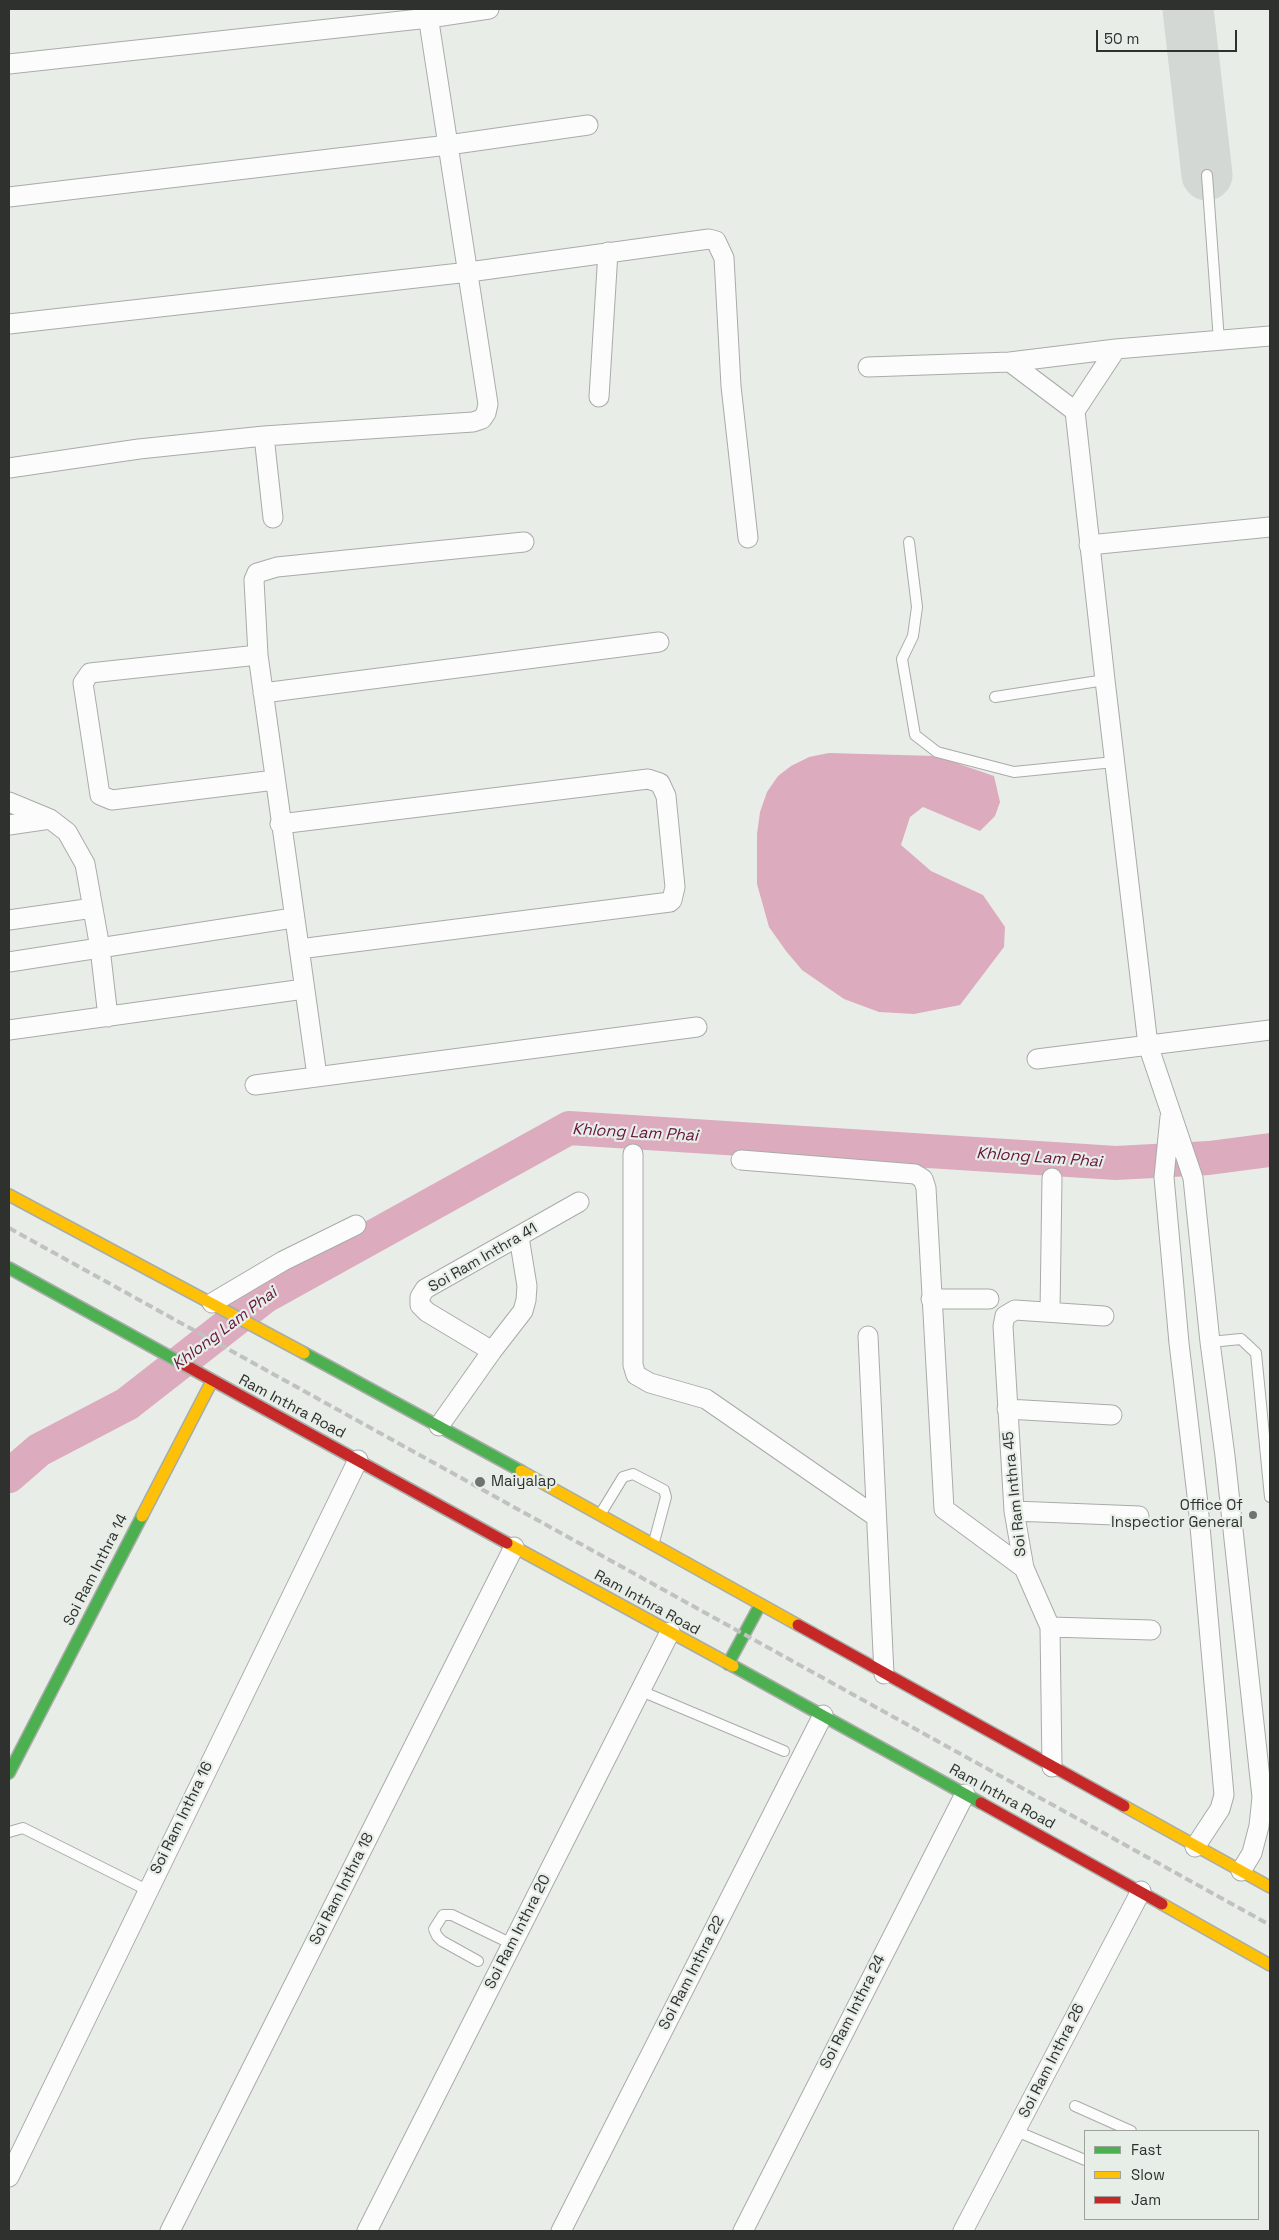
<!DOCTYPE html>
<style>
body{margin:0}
#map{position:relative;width:1279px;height:2240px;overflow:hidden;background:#e8ede8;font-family:"Space Grotesk",sans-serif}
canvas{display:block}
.frame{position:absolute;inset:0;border:10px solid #2f312f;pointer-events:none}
.legend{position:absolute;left:1084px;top:2130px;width:175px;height:90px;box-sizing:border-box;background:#e7eee7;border:1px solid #9da29d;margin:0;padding:6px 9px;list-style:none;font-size:15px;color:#2f312f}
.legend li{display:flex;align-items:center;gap:10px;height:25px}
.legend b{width:25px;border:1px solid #9da29d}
.scale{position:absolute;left:1096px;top:30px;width:141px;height:22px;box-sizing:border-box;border:2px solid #2f312f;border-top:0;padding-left:6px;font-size:15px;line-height:18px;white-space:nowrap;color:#2f312f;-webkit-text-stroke:4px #e7eee7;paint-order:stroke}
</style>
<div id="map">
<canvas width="1279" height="2240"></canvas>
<div class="frame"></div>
<ul class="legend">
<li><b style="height:6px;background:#4caf50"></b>Fast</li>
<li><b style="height:6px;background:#ffc107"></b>Slow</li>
<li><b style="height:6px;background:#c62828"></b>Jam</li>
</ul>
<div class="scale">50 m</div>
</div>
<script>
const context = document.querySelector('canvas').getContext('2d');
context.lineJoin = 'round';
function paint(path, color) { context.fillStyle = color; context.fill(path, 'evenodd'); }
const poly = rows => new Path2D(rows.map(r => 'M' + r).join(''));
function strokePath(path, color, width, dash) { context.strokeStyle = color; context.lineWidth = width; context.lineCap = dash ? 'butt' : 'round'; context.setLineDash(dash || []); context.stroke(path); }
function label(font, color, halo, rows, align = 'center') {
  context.font = font + ' "Space Grotesk",sans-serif'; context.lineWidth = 4.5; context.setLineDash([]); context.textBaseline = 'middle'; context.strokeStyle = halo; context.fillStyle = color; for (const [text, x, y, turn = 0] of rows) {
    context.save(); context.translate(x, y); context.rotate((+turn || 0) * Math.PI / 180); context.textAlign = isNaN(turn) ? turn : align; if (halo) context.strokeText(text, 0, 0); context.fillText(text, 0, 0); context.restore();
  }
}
paint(poly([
 [829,753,936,756,994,776,1000,802,995,816,980,831,923,807,910,817,901,845,931,871,983,895,1005,927,1004,947,960,1005,914,1014,879,1012,844,999,802,970,786,951,769,927,757,884,757,834,760,812,767,792,778,776,791,766,809,757]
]), '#dcacbe');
strokePath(poly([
 [9,1476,39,1450,127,1404,264,1297,569,1128,1116,1163,1209,1158,1270,1150]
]), '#dcacbe', 34);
strokePath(poly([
 [1188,9,1207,175]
]), '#d4d8d4', 51);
const lane = poly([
 [1207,175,1219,341],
 [909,542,917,607,913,636,902,659,915,735,937,752,1014,772,1114,762],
 [995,697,1105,680],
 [1210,1342,1241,1339,1256,1353,1270,1497],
 [601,1513,623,1477,633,1474,664,1490,666,1497,654,1542],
 [641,1691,784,1751],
 [9,1832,23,1828,147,1890],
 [478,1961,442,1941,437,1936,434,1929,443,1915,452,1915,512,1944],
 [1075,2106,1131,2131],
 [1016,2131,1085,2160]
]);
const street = poly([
 [9,64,429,18,489,9],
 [9,197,448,145,588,125],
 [9,324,469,272,709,239,716,241,724,258,731,386,748,538],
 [1010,362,1075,411,1105,680,1148,1045,1193,1178,1210,1342,1225,1456,1262,1797,1259,1826,1252,1853,1241,1871],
 [868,367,1010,362,1116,349,1270,336],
 [599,397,608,252],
 [1075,411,1116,349],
 [264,436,273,518],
 [9,468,139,449,264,436,473,422,482,419,486,413,488,404,427,9],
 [1089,545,1270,527],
 [258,655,90,673,83,683,100,795,112,800,275,780],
 [263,693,659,642],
 [9,802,50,819,67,832,85,864,100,948,108,1017],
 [280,824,648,779,660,783,666,796,675,887,672,900,670,902,299,949],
 [9,825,50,819],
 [9,920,93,908],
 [9,962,293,918],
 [9,1030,304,989],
 [1037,1059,1270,1030],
 [317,1076,258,655,254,580,257,573,277,567,524,542],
 [255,1085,697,1027],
 [1170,1117,1164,1177,1179,1343,1198,1504,1224,1795,1220,1809,1195,1847],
 [633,1154,633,1365,636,1375,650,1383,706,1399,875,1516],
 [741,1160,915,1174,923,1179,926,1188,944,1509,1024,1568],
 [931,1299,989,1299],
 [212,1303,283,1261,356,1225],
 [1050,1311,1052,1178],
 [868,1336,884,1674],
 [492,1351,523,1311,526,1300,527,1286,519,1237],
 [1007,1409,1112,1415],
 [439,1426,492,1351,427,1312,420,1305,420,1297,425,1289,579,1202],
 [1014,1511,1139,1516],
 [1050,1627,1151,1630],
 [1052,1767,1050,1627,1024,1568,1014,1511,1003,1326,1005,1316,1015,1310,1104,1316],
 [9,2177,358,1460],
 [170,2231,514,1547],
 [367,2231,670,1632],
 [561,2231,823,1715],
 [743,2231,965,1794],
 [963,2231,1141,1891]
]);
const fast = poly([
 [9,1268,185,1365],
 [304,1353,521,1471],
 [728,1664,760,1605],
 [733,1666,981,1803],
 [9,1773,142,1516]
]);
const slow = poly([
 [9,1195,304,1353],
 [521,1471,798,1625],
 [142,1516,212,1381],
 [507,1543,733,1666],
 [1124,1806,1270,1887],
 [1162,1904,1270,1965]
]);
const jam = poly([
 [185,1365,507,1543],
 [798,1625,1124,1806],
 [981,1803,1162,1904]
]);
strokePath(lane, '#a8aca8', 12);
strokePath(street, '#a8aca8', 21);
strokePath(fast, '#a8aca8', 14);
strokePath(slow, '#a8aca8', 14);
strokePath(jam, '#a8aca8', 14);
strokePath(lane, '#fcfcfc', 10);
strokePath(street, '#fcfcfc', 19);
strokePath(fast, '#4caf50', 11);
strokePath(slow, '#ffc107', 11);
strokePath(jam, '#c62828', 11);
strokePath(poly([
 [9,1228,1270,1925]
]), '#c0c2c0', 4, [8, 4]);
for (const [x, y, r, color] of [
 [480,1482,6,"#707370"],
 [1253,1515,5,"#707370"]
]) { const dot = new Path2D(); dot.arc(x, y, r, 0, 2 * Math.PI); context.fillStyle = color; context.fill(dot); strokePath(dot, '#e7eee7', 2); }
label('15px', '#2f312f', '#e7eee7', [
 ["Soi Ram Inthra 41",483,1258,-30],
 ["Ram Inthra Road",292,1407,28],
 ["Soi Ram Inthra 45",1015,1494,-96],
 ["Soi Ram Inthra 14",96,1570,-63],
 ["Ram Inthra Road",647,1603,29],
 ["Ram Inthra Road",1002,1797,29],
 ["Soi Ram Inthra 16",182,1818,-64],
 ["Soi Ram Inthra 18",342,1889,-63],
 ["Soi Ram Inthra 20",518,1932,-63],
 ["Soi Ram Inthra 22",692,1973,-63],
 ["Soi Ram Inthra 24",853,2012,-63],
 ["Soi Ram Inthra 26",1052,2061,-63]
]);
label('15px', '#2f312f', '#e7eee7', [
 ["Maiyalap",491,1482],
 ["Office Of",1243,1506,"right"],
 ["Inspectior General",1243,1523,"right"]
], 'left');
label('italic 16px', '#67143f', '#e7eee7', [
 ["Khlong Lam Phai",635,1133,3],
 ["Khlong Lam Phai",1039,1158,4],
 ["Khlong Lam Phai",225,1329,-37]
]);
</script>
